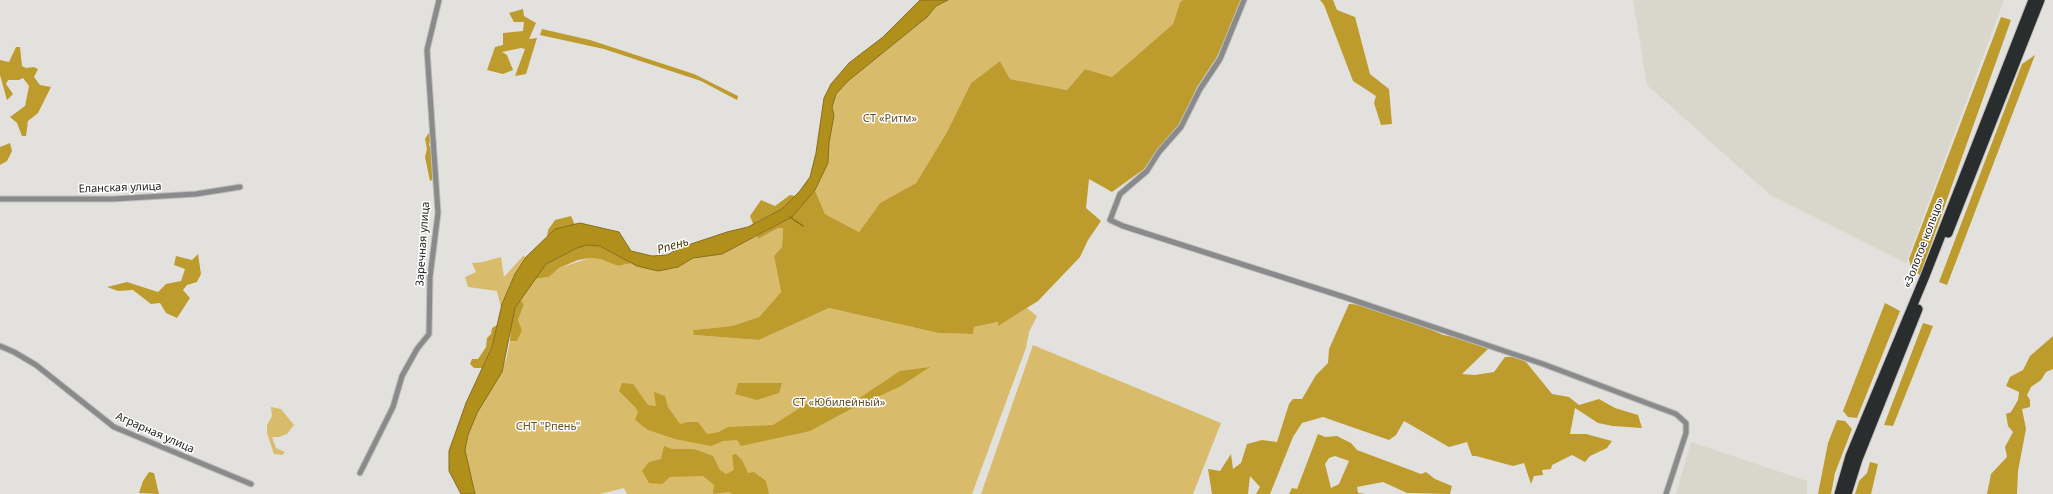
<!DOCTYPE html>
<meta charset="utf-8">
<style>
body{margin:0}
canvas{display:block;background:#e3e1de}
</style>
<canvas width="2053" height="494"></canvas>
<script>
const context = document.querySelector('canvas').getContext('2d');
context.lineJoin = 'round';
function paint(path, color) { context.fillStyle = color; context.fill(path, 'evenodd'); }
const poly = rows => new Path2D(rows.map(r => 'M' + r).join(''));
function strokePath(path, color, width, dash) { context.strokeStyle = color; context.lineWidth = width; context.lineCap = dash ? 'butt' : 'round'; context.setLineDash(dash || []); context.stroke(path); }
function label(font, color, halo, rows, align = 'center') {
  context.font = font + ' "Noto Sans",sans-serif'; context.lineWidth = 3; context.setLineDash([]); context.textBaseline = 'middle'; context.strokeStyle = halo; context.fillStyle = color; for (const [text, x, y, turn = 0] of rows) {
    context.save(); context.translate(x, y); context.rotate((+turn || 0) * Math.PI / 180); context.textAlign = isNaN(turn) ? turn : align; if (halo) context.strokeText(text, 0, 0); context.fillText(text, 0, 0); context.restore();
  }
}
paint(poly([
 [1633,0,2004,0,1906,263,1769,194,1647,85],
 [1691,442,1807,481,1807,494,1676,494]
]), '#d9d6cb');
paint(poly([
 [948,0,1183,0,1180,2,1173,24,1112,77,1085,69,1067,90,1010,79,1000,61,971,83,947,132,916,183,880,203,859,232,825,214,815,190,828,163,829,143,834,115,832,107,836,94,848,81,927,17,936,6],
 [778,228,783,228,782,247,774,256,781,292,759,317,732,326,694,330,694,335,759,340,829,308,938,333,973,334,974,327,999,322,999,325,1027,308,1037,316,1029,332,1026,348,972,494,627,494,624,488,600,494,475,494,465,450,468,435,477,413,506,360,510,341,517,341,521,330,518,320,524,306,521,300,535,279,549,277,559,268,590,258,600,259,618,266,632,263,658,271,678,267,693,258,722,254,757,236,758,239],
 [523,256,526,257,515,274,501,308,497,291,468,287,465,277,476,272,472,263,483,262,501,257,504,277],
 [1033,345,1221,423,1193,494,981,494],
 [271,407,281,409,294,425,287,434,279,437,272,437,276,448,285,452,282,455,274,454,267,433,267,425,272,416]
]), '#d9bc6b');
paint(poly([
 [1183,0,1242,0,1217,57,1197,87,1183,120,1157,150,1144,169,1112,192,1089,179,1086,208,1101,221,1088,240,1080,257,1038,301,998,326,998,322,974,327,973,334,938,333,829,308,759,340,694,335,693,330,732,326,759,317,781,292,774,256,782,247,783,228,778,228,758,239,757,236,792,217,815,190,825,214,859,232,880,203,916,183,947,132,971,83,1000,61,1010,79,1067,90,1085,69,1112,77,1173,24,1180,2],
 [1320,0,1333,0,1337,10,1355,17,1370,74,1389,89,1392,124,1381,125,1374,103,1376,96,1353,81,1324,5],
 [523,9,524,16,536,23,529,39,537,38,526,74,515,76,525,49,521,48,502,52,507,55,513,70,503,74,487,70,495,47,503,45,503,33,523,31,524,22,514,22,509,13],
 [2001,17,2011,20,1920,275,1911,268,1909,259],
 [542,29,590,40,694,74,738,96,737,100,701,81,604,49,540,35],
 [16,47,20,47,22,66,26,68,34,67,38,69,34,77,40,85,51,87,38,113,28,121,26,136,22,136,17,123,10,117,25,106,29,86,23,78,19,80,8,80,6,84,13,94,7,100,0,75,0,60,9,62],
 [2035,55,1947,285,1939,282,2022,64],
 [430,131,432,132,429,145,432,150,433,174,432,180,430,181,425,157,427,149,425,139],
 [10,143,12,151,7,161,0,165,0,147],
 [790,195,795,196,782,209,753,224,750,216,761,200,775,206],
 [571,216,575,225,555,229,547,237,548,230,555,220],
 [586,245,600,246,632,263,618,266,600,259,590,258,578,260,559,268,549,277,535,279,546,264,577,248],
 [198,254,201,274,197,282,187,285,183,290,190,298,177,318,166,313,160,303,151,304,133,290,118,291,107,287,127,282,158,292,166,284,181,281,185,269,174,265,176,256,192,260],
 [521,300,524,305,518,320,522,330,517,341,510,341,511,322,515,308],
 [1885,303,1900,311,1857,418,1848,417,1843,411],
 [1349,304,1365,305,1430,329,1443,335,1467,339,1488,349,1462,374,1475,375,1494,372,1505,357,1522,357,1552,394,1569,397,1579,405,1599,399,1615,408,1638,415,1642,428,1613,426,1598,423,1575,408,1570,434,1586,434,1612,441,1607,448,1590,456,1585,462,1572,455,1552,465,1551,469,1542,470,1543,475,1534,476,1531,484,1524,463,1513,466,1476,456,1472,456,1467,442,1449,447,1404,421,1396,435,1389,440,1323,417,1302,423,1293,437,1270,494,1256,494,1260,487,1250,476,1248,494,1212,494,1208,469,1220,471,1231,454,1233,469,1241,463,1247,444,1262,440,1277,442,1289,404,1293,399,1302,399,1316,375,1328,363,1329,349],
 [1923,323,1933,326,1893,426,1884,425],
 [497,325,492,347,482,368,474,368,470,364,472,359,478,359,486,347,487,338,491,334,492,328],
 [2053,336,2053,369,2046,372,2041,380,2031,387,2027,395,2030,400,2030,407,2022,409,2026,429,2018,471,2017,494,1987,494,1991,474,2007,457,2005,447,2013,432,2008,426,2006,414,2011,412,2018,400,2019,392,2006,386,2010,377,2023,370,2030,356],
 [930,367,901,386,847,411,810,431,741,446,737,440,723,441,711,446,675,439,648,430,635,420,638,412,636,408,619,391,622,383,633,384,648,405,656,406,654,392,665,396,668,407,680,424,688,422,698,422,707,434,719,432,728,427,773,425,814,399,834,405,852,403,900,371],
 [738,383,782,383,779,393,757,400,735,394],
 [1837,420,1845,421,1852,429,1835,473,1831,494,1818,494,1828,443],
 [1318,434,1325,437,1337,436,1351,443,1357,450,1421,474,1426,472,1435,479,1452,486,1450,494,1407,493,1383,482,1357,487,1358,493,1366,494,1289,494,1292,488,1297,489],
 [1335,456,1349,461,1339,484,1331,488,1325,464,1329,458],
 [664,446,672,449,694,449,713,456,720,470,726,474,734,470,732,455,736,454,742,460,748,473,754,472,766,481,769,494,732,494,729,492,713,494,714,485,703,476,670,477,662,484,649,483,642,471,649,462,661,459],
 [1870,462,1878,464,1871,494,1855,494,1859,481,1867,473],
 [149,472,154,473,159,494,139,493,143,481]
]), '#bd9b2d');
const water = poly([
 [920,0,948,0,936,6,927,17,848,81,836,94,832,107,834,115,829,143,828,163,815,190,792,217,722,254,693,258,678,267,658,271,637,266,600,246,587,245,577,248,546,264,515,308,502,372,477,413,468,435,465,450,475,494,461,494,449,471,449,451,466,403,492,347,502,304,515,274,526,257,555,229,580,223,619,232,631,251,652,256,667,255,682,247,727,232,748,227,782,209,799,192,810,177,816,153,824,98,831,84,849,63,883,37,920,0]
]);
paint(water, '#b18f1b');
strokePath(water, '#866e1d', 1);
strokePath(poly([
 [790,217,803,226]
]), '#866e1d', 1.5);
const street = poly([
 [1244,0,1220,59,1200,89,1181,127,1159,152,1147,171,1120,194,1110,220,1123,226,1344,297,1543,364,1676,414,1686,423,1686,433,1666,494],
 [0,199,113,199,196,194,240,187],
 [0,346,14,352,36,365,114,427,251,484],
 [360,473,393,407,402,376,417,349,429,334,430,277,438,213,427,50,439,0]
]);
const highway = poly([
 [1948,233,2040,0],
 [1839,494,1850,456,1925,276,2033,0],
 [1847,494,1858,459,1918,309]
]);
strokePath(street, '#c0bfbc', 7);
strokePath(highway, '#c0bfbc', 11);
strokePath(street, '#898a8b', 5);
strokePath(highway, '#2a2d2e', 9);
label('11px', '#615228', '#fff', [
 ["СТ «Ритм»",890,119],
 ["СТ «Юбилейный»",839,403],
 ["СНТ \"Рпень\"",548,427]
]);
label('11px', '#222221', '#fff', [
 ["Еланская улица",120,188,-2],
 ["«Золотое кольцо»",1924,243,-69],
 ["Заречная улица",423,244,-86],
 ["Аграрная улица",155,433,24]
]);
label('italic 12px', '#493b0e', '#fff', [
 ["Рпень",673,246,-16]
]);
</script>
